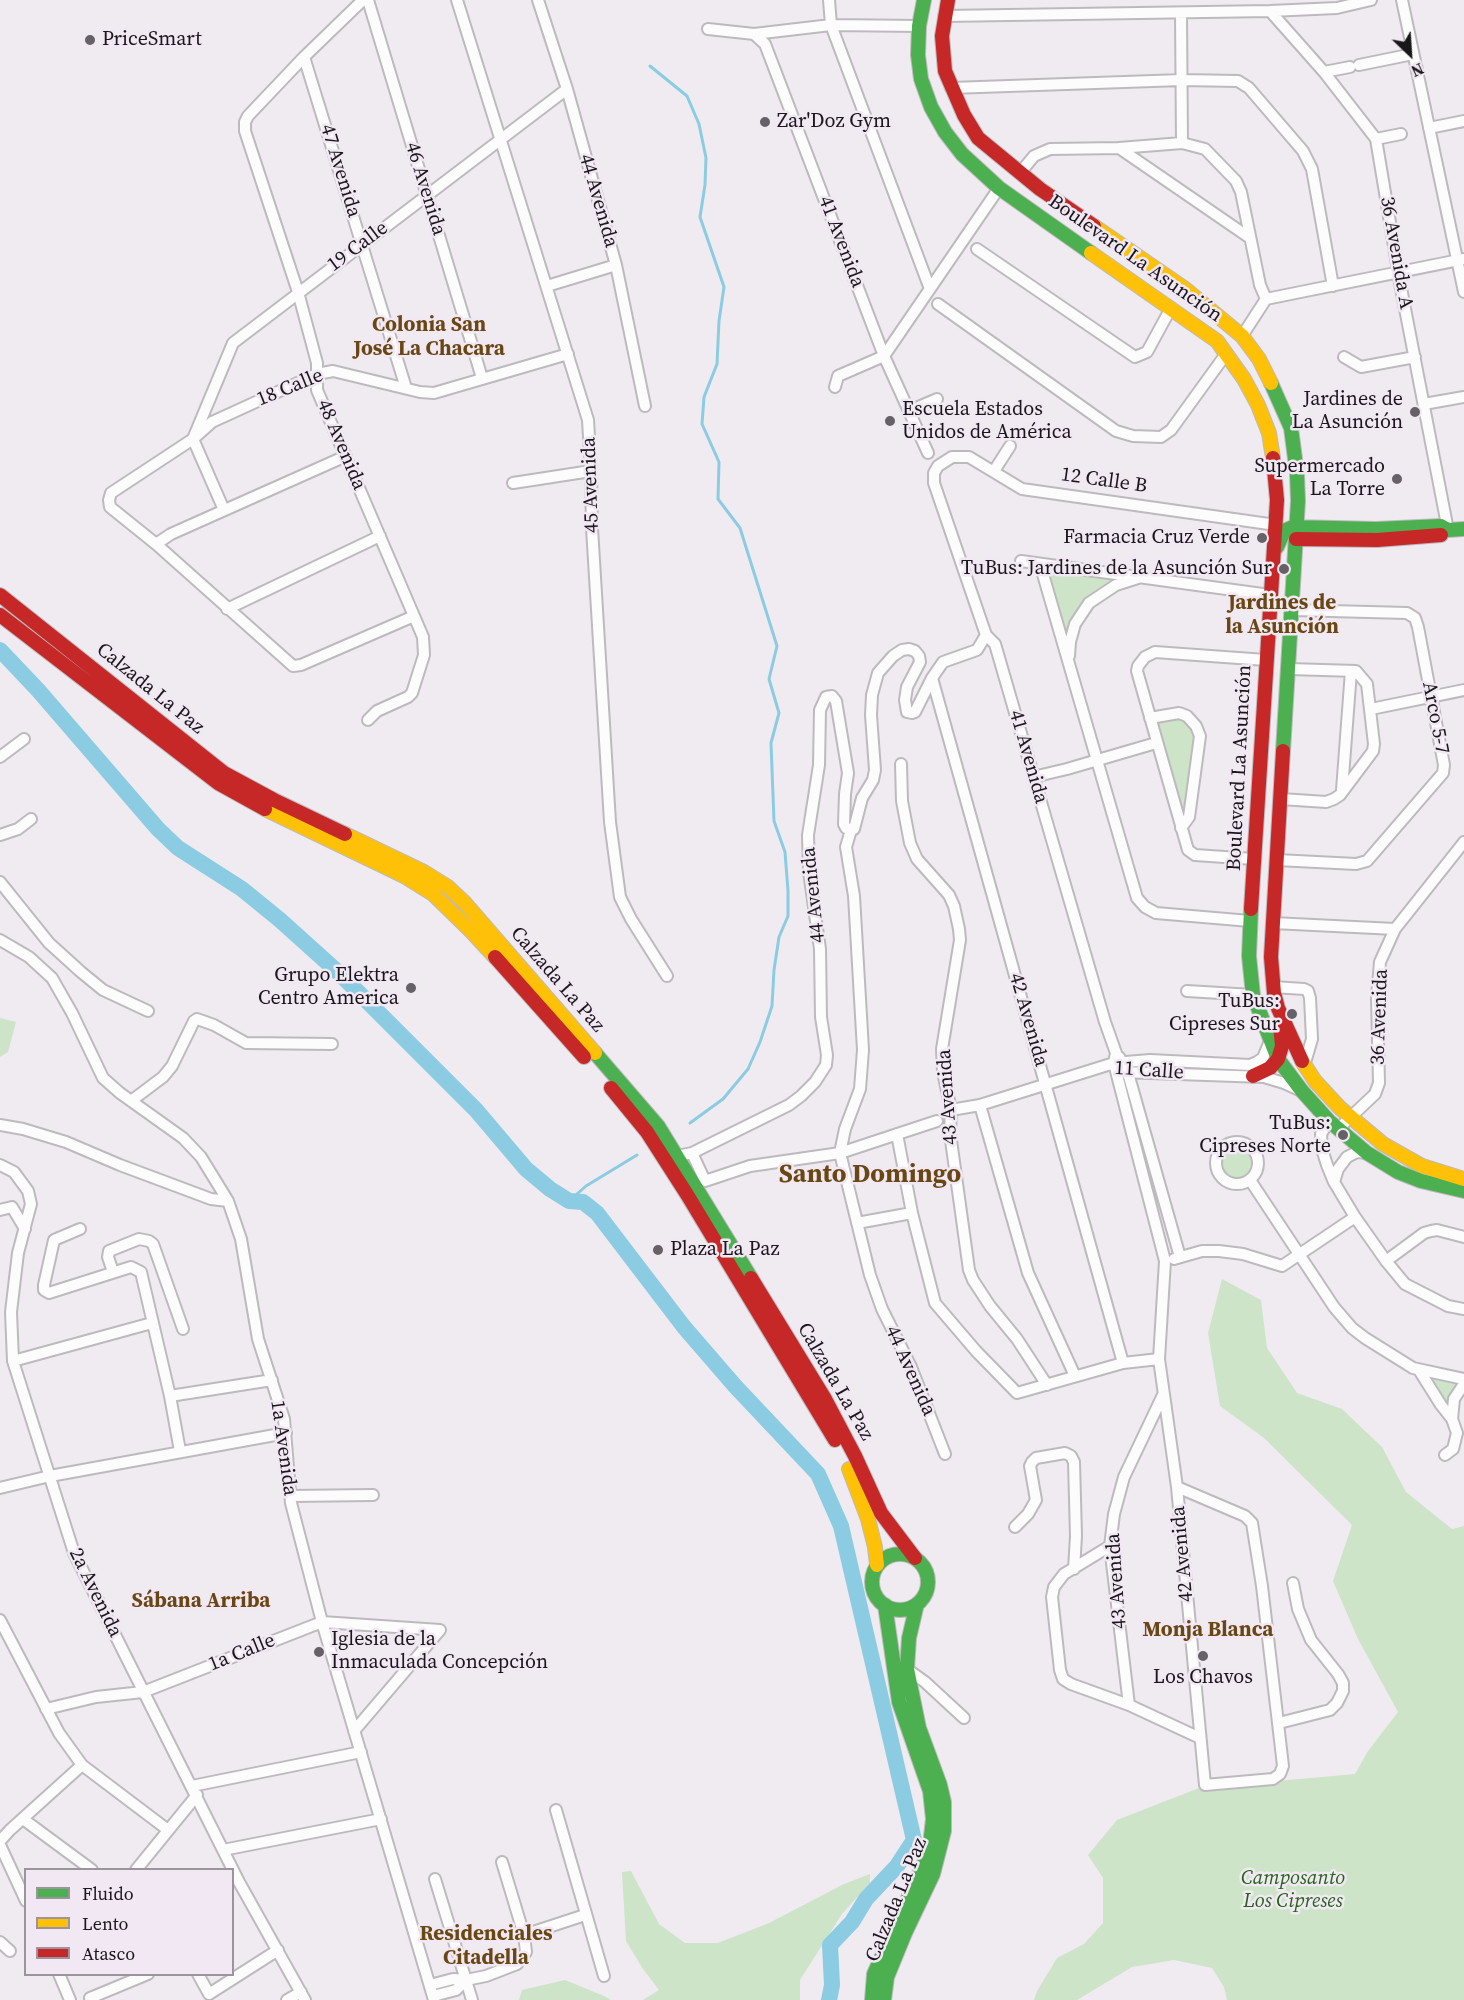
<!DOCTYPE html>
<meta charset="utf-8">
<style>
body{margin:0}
#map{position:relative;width:1464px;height:2000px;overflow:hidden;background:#f0ebf1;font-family:"Source Serif 4",serif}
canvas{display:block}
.legend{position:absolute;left:24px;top:1868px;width:210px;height:108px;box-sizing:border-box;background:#f1e8f4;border:2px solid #9b949d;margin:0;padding:8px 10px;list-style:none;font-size:18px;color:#1a171b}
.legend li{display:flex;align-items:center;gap:12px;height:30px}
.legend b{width:30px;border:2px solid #9b949d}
.north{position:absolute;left:1380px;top:24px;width:60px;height:60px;-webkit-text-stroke:4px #f1e8f4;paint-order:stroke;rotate:155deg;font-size:16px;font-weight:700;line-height:24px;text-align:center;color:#1a171b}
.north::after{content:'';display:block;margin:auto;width:21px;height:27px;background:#1a171b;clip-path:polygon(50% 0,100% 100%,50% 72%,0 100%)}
</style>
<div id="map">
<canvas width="1464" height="2000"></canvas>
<ul class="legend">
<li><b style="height:8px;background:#4caf50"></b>Fluido</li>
<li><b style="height:8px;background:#ffc107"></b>Lento</li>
<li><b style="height:8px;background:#c62828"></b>Atasco</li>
</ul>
<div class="north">N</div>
</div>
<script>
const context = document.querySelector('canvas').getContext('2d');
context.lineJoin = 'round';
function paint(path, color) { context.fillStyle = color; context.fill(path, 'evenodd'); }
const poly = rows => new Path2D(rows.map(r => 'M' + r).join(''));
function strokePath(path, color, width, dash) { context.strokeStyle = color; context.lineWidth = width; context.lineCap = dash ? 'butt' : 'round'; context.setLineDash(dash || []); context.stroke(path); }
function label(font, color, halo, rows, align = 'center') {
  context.font = font + ' "Source Serif 4",serif'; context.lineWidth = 5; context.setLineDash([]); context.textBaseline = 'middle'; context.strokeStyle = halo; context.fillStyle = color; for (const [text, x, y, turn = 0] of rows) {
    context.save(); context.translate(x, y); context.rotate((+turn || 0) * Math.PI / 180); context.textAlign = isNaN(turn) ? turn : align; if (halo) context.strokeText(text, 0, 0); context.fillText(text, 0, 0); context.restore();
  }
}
paint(poly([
 [1045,568,1128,579,1087,600,1066,645],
 [1169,716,1186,718,1197,736,1186,817,1182,822,1152,720],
 [0,1018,16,1022,8,1052,0,1057],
 '1221 1163a17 17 0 1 1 34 0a17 17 0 1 1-34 0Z',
 [1222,1279,1261,1300,1267,1348,1297,1393,1342,1409,1382,1447,1406,1492,1452,1529,1464,1526,1464,2000,1227,2000,1224,1987,1212,1968,1174,1960,1132,1967,1077,2000,1034,2000,1037,1991,1057,1958,1084,1944,1103,1923,1103,1878,1088,1855,1117,1820,1199,1788,1355,1774,1368,1751,1398,1712,1358,1639,1333,1581,1352,1525,1264,1438,1220,1406,1208,1333],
 [1427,1375,1461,1381,1452,1410],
 [631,1871,659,1924,685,1943,718,1943,769,1923,844,1884,870,1874,870,1883,842,1914,800,1980,800,2000,643,2000,659,1990,643,1969,626,1941,622,1872],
 [565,1980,604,1996,611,2000,519,2000,522,1990]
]), '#cde4c9');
strokePath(poly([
 [650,66,687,96,699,124,706,158,705,185,700,217,724,287,719,321,717,364,704,397,702,424,719,462,718,499,740,528,777,646,769,679,779,713,771,743,774,821,785,852,788,891,788,916,779,937,774,970,772,1006,760,1042,748,1069,723,1099,690,1123],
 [569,1201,586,1186,637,1155]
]), '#8bcce3', 3);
strokePath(poly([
 [0,650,38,690,158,829,178,848,242,889,280,920,340,974,476,1110,526,1169,550,1189,569,1201,583,1202,597,1213,684,1327,735,1386,818,1474,841,1526,914,1840,897,1866,866,1899,852,1922,830,1945,832,1985,829,2000]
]), '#8bcce3', 16);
const street = poly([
 [363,0,304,57,248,116,245,122,245,131,298,292,317,363,317,390,423,637,424,655,412,693,408,697,377,711,368,720],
 [368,0,482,378],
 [457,0,588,420,591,471,592,528,610,822,620,897,631,919,667,976],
 [538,0,567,89,616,265,645,406],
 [829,0,831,25,930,289],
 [1402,0,1464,292],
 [1270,11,1324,72,1376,139,1401,288,1448,530],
 [1181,13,1182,143],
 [944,16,1270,11,1337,8,1371,0],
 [708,29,754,34,831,25,919,26],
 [754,34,765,44,884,356,928,453],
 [304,57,406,388],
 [1359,65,1413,54],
 [1324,72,1350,67],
 [951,88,1182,80,1238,81,1249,88,1303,151,1312,169,1333,286],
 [1429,128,1464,121],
 [1376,139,1401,134],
 [1119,148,1250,238],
 [1020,173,1034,156,1050,149,1119,148,1182,143,1205,149,1236,181,1241,192,1260,285,1266,299],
 [977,249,1135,357,1147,352,1171,308],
 [547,286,616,265],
 [938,304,1116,431,1133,436,1161,437,1171,430,1226,354],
 [1242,336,1266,299,1464,259],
 [1344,357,1361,367,1415,357],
 [835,387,838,376,884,356,999,188],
 [1424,404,1464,397],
 [909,411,937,399],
 [994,471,1010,446],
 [513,483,591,471],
 [224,510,193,439,233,343,567,89],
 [156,544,171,534,346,456],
 [1021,561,1270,595],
 [1040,564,1137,898,1145,907,1156,913,1250,921],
 [227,609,380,536],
 [414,616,301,665,293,666,156,544,110,507,109,500,111,493,193,439,212,422,317,374,333,371,420,392,434,393,568,354],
 [1069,656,1070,642,1075,624,1089,603,1116,585,1138,578],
 [932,678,1123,1363],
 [1371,709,1464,690],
 [1150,718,1179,713,1187,716,1196,726,1200,736,1189,817,1181,828],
 [0,757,24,739],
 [901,764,902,801,910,843,917,859,949,895,954,906,959,929,960,940,942,1049,943,1072,951,1110,950,1133,969,1270,973,1280,990,1306,1017,1339,1047,1385],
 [1033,777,1067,769,1156,743],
 [1342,790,1351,671],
 [1281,799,1326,802,1334,799,1340,795,1373,751,1374,744,1367,684,1356,671,1289,669],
 [0,835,18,829,31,819],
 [1254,859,1195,855,1188,850,1137,671,1138,666,1145,657,1155,652,1266,660],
 [1277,860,1356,864,1367,861,1443,773,1444,765,1418,627,1415,618,1407,613,1292,610],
 [0,882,49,943,81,972,103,990,148,1011],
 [1273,923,1395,929],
 [0,940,29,957,52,978,72,1013,103,1078,120,1093,183,1138,201,1157,228,1201,241,1239,258,1339,284,1419,291,1503,322,1622,434,2000],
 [1273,987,1304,989,1308,991,1310,998,1312,1039,1304,1066],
 [1187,991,1253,995],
 [1119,1057,1128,1073,1180,1257],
 [1121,1072,1264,1077,1284,1083,1301,1091],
 [131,1101,163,1077,172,1066,194,1021,197,1019,214,1025,246,1043,332,1044],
 [980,1105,1028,1273,1075,1376],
 [951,1110,980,1105,1114,1063,1150,1060,1250,1065,1257,1062,1263,1058,1270,1041],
 [1329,1121,1321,1134,1322,1149,1327,1165,1334,1182,1355,1217,1386,1261,1405,1284,1448,1306,1464,1309],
 [0,1125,23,1129,66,1142,120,1165,211,1199,228,1201],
 [1338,1129,1375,1094,1379,1083,1377,997,1380,962,1395,929,1464,842],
 [897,1134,912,1213,935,1303,976,1351,1017,1393,1123,1363,1159,1359],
 '1216 1163a21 21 0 1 1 42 0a21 21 0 1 1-42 0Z',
 [692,1153,705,1181,750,1166,840,1153,937,1121],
 [677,1156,692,1153,789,1105,801,1096,815,1082,826,1065,827,1055,821,1017,820,949,809,872,808,835,819,765,820,710,826,697,832,696,836,701,848,773,845,794,844,824,846,828,851,830],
 [0,1165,14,1172,28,1191,31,1204,18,1253,11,1312,13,1361,74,1553,239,1882,305,2000],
 [1250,1180,1334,1307,1352,1328,1365,1338,1413,1368,1464,1379],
 [1334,1182,1338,1169,1347,1157,1357,1152,1367,1153],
 [0,1210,12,1207,25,1229],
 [857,1223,912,1213],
 [80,1229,54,1240,44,1285,44,1290,49,1293,131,1267,141,1272,170,1396,180,1451],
 [1174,1259,1202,1251,1219,1251,1243,1254,1282,1266,1355,1217],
 [1386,1261,1424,1233,1431,1231,1437,1230,1464,1237],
 [113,1272,108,1257,109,1251,139,1239,149,1241,153,1244,183,1329],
 [13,1361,152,1323],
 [1419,1370,1441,1405,1452,1419,1457,1433,1453,1449,1445,1455],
 [170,1396,272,1380],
 [1452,1419,1454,1399,1464,1384],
 [945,1454,911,1367,882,1309,870,1275,840,1153,845,1129,860,1089,863,1050,854,896,846,847,851,830,854,829,862,798,873,780,875,770,871,715,872,695,878,673,893,656,902,650,909,649,915,651,919,656,920,662,907,687,905,700,907,712,912,713,915,712,932,678,943,662,977,650,986,635],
 [1177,1487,1245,1516,1252,1523,1262,1586,1283,1766,1280,1774,1273,1779,1205,1785,1177,1487,1159,1359,1165,1261,1116,1071,1114,1063,1116,1053,1105,1022,995,644,986,635,934,483,934,473,938,466,952,457,969,457,1022,489,1276,525],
 [0,1488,50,1476,286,1433],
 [290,1496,373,1495],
 [1015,1527,1028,1514,1036,1500,1030,1466,1032,1462,1036,1458,1065,1453,1071,1456,1074,1462,1076,1536,1074,1569],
 [1110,1546,1064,1574,1054,1587,1052,1597,1060,1670,1063,1679,1071,1684,1129,1705,1200,1738],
 [0,1620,59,1733,82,1765,168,1830],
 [907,1669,925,1682,964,1718],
 [1129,1705,1110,1546,1114,1514,1124,1477,1163,1395],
 [46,1709,96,1697,143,1692,322,1622,440,1630],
 [1279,1723,1330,1710,1337,1703,1343,1691,1343,1683,1338,1674,1311,1640,1298,1609,1293,1583],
 [354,1731,440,1630],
 [192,1786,361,1752],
 [556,1810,604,1976],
 [23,1819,92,1870],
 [0,1841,10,1830,82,1765],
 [0,1845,26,1901],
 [223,1850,381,1819],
 [136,1870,197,1795],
 [435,1879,472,2000],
 [524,1935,585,1915],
 [0,1942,10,1951],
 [59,1974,70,2000],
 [198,1974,209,1994,278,1950],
 [430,1985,453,1979,466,1980],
 [433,1996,456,1990,466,1980,486,1976,517,1964,526,1952,524,1935,502,1862],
 [90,1998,148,1974],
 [287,2000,301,1992]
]);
const fast = poly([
 [924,0,919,26,918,55,921,79,931,107,945,132,962,154,999,188,1091,253],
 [1271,383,1291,428,1297,474,1298,501,1283,751],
 [1277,547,1284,531,1293,527,1376,529,1441,526,1448,530,1464,529],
 [1251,909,1249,956,1253,995,1278,1059,1302,1091,1329,1121,1367,1153,1398,1172,1421,1181,1464,1191],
 [595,1053,658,1126,751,1278],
 '872 1582a28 28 0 1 1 56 0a28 28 0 1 1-56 0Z',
 [872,2000,874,1974,923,1865,930,1845,933,1819,930,1791,899,1702,885,1605],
 [884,2000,887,1977,905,1933,933,1874,944,1831,944,1802,940,1785,919,1728,907,1669,909,1638,917,1604]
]);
const slow = poly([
 [1094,226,1184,288,1242,336,1259,359,1271,383],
 [1091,253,1217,341,1244,379,1258,405,1269,433,1273,458],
 [265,809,404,876,433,894,471,931,495,957],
 [345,834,424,872,448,887,464,902,595,1053],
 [1302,1061,1315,1081,1340,1108,1383,1144,1422,1166,1464,1179],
 [849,1469,868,1519,875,1547,877,1565]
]);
const jam = poly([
 [948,0,942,36,945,71,964,115,978,138,1040,189,1094,226],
 [1296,539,1377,540,1441,535],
 [0,595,224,773,274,800,345,834],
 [0,615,218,783,265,809],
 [1283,751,1271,957,1274,993,1278,1008,1302,1061],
 [1251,909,1277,500,1273,458],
 [495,957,584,1057],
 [1253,1076,1270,1068,1278,1059,1282,1046,1280,1024],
 [611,1088,647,1132,688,1196,835,1440],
 [751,1278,825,1399,855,1456,881,1513,915,1558]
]);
strokePath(street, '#bdbabe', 14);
strokePath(fast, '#bdbabe', 16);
strokePath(slow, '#bdbabe', 16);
strokePath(jam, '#bdbabe', 16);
strokePath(street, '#fdfcfd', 10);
strokePath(fast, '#4caf50', 14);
strokePath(slow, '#ffc107', 14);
strokePath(jam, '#c62828', 14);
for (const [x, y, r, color] of [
 [90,40,6,"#656166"],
 [765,122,6,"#656166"],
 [1415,412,6,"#656166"],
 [890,421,6,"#656166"],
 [1397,479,6,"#656166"],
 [1262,538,6,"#656166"],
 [1284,569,6,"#656166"],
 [411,988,6,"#656166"],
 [1292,1014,6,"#656166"],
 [1343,1135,6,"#656166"],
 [658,1250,6,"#656166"],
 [319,1652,6,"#656166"],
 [1203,1656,6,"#656166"]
]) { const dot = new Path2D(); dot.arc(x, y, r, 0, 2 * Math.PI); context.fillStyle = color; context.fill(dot); strokePath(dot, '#f1e8f4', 2); }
label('20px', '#1a171b', '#f1e8f4', [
 ["PriceSmart",102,40,"left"],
 ["Zar'Doz Gym",777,122,"left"],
 ["Jardines de",1403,400],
 ["La Asunción",1403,423],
 ["Escuela Estados",902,410,"left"],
 ["Unidos de América",902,433,"left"],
 ["Supermercado",1385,467],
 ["La Torre",1385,490],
 ["Farmacia Cruz Verde",1250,538],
 ["TuBus: Jardines de la Asunción Sur",1272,569],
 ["Grupo Elektra",399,976],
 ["Centro America",399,999],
 ["TuBus:",1280,1002],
 ["Cipreses Sur",1280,1025],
 ["TuBus:",1331,1124],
 ["Cipreses Norte",1331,1147],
 ["Plaza La Paz",670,1250,"left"],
 ["Iglesia de la",331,1640,"left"],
 ["Inmaculada Concepción",331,1663,"left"],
 ["Los Chavos",1203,1678,"center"]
], 'right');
label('20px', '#1a171b', '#f1e8f4', [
 ["47 Avenida",340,171,73],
 ["46 Avenida",425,189,73],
 ["44 Avenida",598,201,74],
 ["41 Avenida",841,242,69],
 ["19 Calle",358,247,-37],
 ["36 Avenida A",1396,253,80],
 ["Boulevard La Asunción",1135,259,35],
 ["18 Calle",290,388,-22],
 ["48 Avenida",341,445,67],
 ["12 Calle B",1104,481,8],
 ["45 Avenida",591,485,-92],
 ["Calzada La Paz",150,689,39],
 ["Arco 5-7",1435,718,79],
 ["41 Avenida",1028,757,74],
 ["Boulevard La Asunción",1240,768,-87],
 ["44 Avenida",814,895,-96],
 ["Calzada La Paz",557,980,49],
 ["36 Avenida",1380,1017,-88],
 ["42 Avenida",1028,1020,74],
 ["11 Calle",1149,1071,4],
 ["43 Avenida",948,1097,-94],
 ["44 Avenida",910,1371,66],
 ["Calzada La Paz",835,1382,60],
 ["1a Avenida",283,1448,82],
 ["42 Avenida",1183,1554,-95],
 ["43 Avenida",1117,1581,-94],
 ["2a Avenida",95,1593,64],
 ["1a Calle",242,1653,-22],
 ["Calzada La Paz",897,1900,-68]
]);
label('italic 20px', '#236516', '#f1e8f4', [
 ["Camposanto",1293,1879],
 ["Los Cipreses",1293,1902]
]);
label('bold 21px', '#694713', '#f1e8f4', [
 ["Colonia San",429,326],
 ["José La Chacara",429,350],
 ["Jardines de",1282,604],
 ["la Asunción",1282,628],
 ["Sábana Arriba",201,1602],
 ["Monja Blanca",1208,1631],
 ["Residenciales",486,1935],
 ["Citadella",486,1959]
]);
label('bold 26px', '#694713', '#f1e8f4', [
 ["Santo Domingo",870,1175]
]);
</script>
